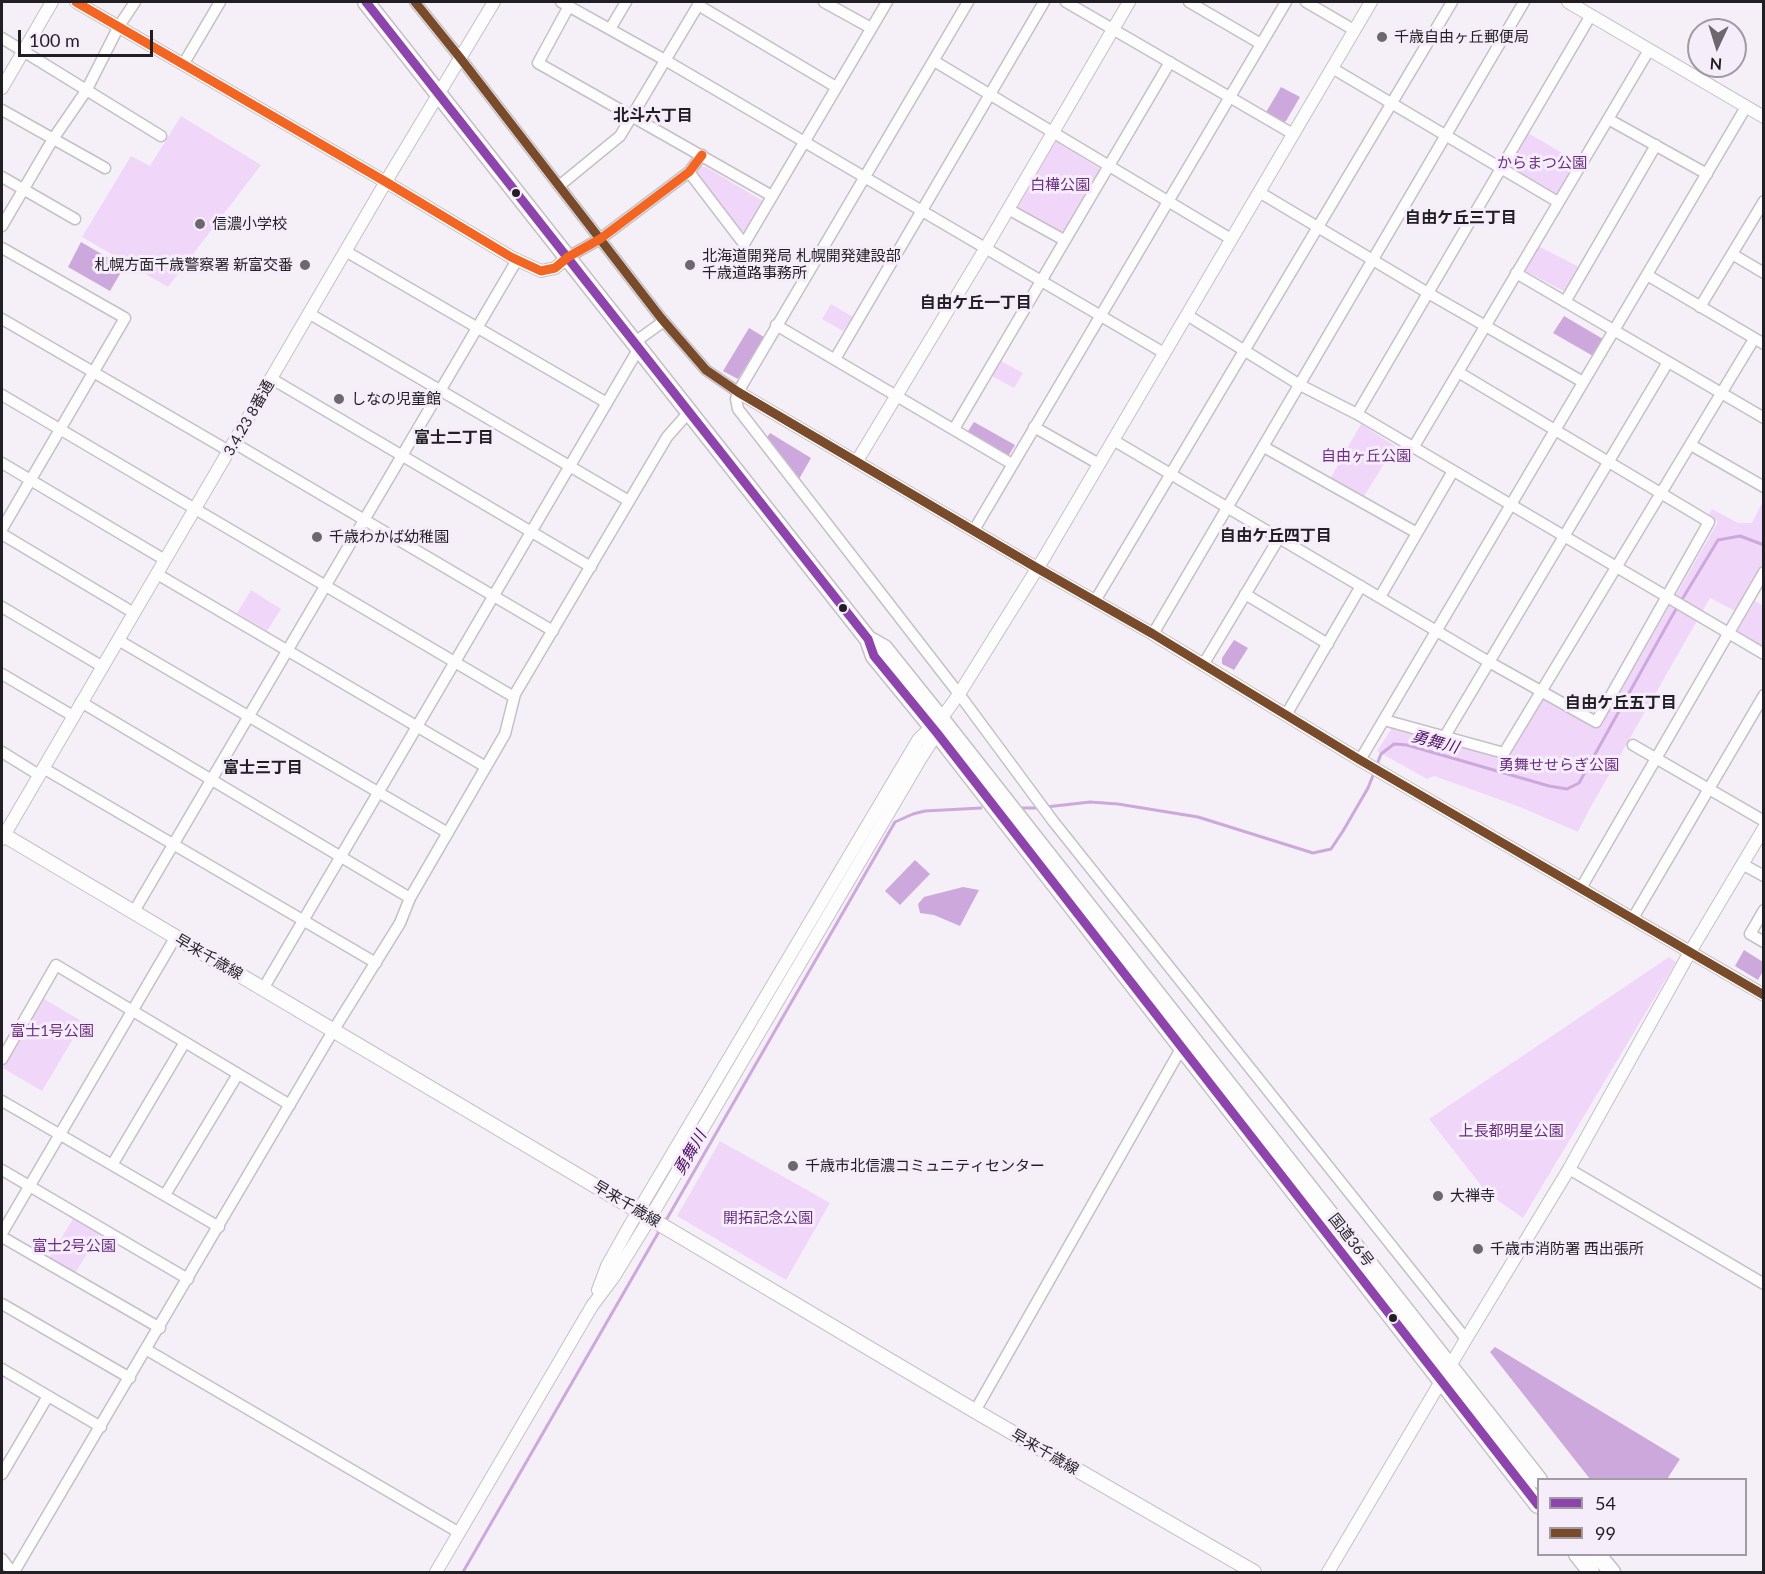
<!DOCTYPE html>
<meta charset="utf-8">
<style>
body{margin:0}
#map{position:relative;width:1765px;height:1574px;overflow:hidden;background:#f5f0f7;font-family:Lato,sans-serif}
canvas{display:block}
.frame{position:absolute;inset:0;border:3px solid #221f24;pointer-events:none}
.legend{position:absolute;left:1537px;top:1478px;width:210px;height:78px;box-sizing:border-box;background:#f6edfa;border:2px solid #a19ba4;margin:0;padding:8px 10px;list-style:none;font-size:18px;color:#221f24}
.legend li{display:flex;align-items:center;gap:12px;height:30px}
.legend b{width:30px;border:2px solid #a19ba4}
.north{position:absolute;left:1687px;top:18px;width:60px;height:60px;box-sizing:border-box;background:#f6edfa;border:2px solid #a19ba4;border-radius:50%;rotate:184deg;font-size:16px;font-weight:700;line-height:24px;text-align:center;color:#221f24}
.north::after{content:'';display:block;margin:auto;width:21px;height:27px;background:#6c686e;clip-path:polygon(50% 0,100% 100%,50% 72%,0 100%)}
.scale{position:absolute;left:18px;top:30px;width:135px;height:27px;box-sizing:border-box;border:3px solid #221f24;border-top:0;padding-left:8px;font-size:18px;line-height:21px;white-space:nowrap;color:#221f24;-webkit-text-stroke:4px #f6edfa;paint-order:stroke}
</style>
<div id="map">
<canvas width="1765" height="1574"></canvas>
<div class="frame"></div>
<ul class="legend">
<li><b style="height:8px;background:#8e44ad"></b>54</li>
<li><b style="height:8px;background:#7a4b2a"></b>99</li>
</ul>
<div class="north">N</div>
<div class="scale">100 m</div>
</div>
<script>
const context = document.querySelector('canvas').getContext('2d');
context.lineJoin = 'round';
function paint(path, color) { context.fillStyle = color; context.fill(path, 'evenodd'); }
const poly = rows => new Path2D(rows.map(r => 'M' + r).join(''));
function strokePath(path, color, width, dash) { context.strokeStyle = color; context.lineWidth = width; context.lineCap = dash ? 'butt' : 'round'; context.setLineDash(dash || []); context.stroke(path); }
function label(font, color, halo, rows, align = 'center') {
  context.font = font + ' Lato,"Noto Sans JP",sans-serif'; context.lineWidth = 6; context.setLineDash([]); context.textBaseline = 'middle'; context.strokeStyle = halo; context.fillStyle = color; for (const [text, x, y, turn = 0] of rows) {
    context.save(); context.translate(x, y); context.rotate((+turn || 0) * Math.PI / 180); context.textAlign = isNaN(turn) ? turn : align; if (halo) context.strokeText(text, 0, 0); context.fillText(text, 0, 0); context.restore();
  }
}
paint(poly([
 [181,116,261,165,168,287,82,237,131,156,150,166],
 [1528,133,1576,161,1557,194,1509,166],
 [1055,141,1102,170,1063,235,1013,207],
 [700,167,706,167,763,201,745,231,741,231,696,174],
 [1538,246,1579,267,1565,292,1524,270],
 [831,304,853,317,843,331,822,319],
 [999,360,1023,373,1014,388,990,375],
 [1361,424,1395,446,1363,498,1330,479],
 [1763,501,1763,563,1737,612,1710,598,1589,810,1578,832,1520,807,1434,776,1427,779,1377,751,1392,728,1507,758,1544,698,1599,728,1718,522,1708,516,1712,509,1738,523,1752,523],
 [251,590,281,609,267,631,237,613],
 [1755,601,1763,606,1763,649,1736,633],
 [1669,957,1676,962,1523,1218,1487,1193,1429,1119],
 [44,999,83,1022,42,1091,3,1068],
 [720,1141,830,1203,786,1280,677,1216],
 [74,1217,100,1233,74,1275,48,1260]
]), '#f0d7fa');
paint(poly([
 [1281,87,1300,97,1286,121,1281,123,1265,114],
 [81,242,124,267,110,291,68,267],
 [1564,316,1603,339,1593,356,1553,333],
 [749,328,764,337,738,379,723,371],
 [974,422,1015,445,1007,458,966,434],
 [770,433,811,458,799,479,766,439],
 [1234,640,1248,648,1234,670,1222,664,1222,658],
 [915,860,930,874,900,905,885,891],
 [963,887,979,890,960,926,934,915,920,913,918,904,924,897],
 [1744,950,1763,962,1763,971,1758,980,1735,966],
 [1495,1347,1680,1459,1667,1479,1590,1479,1490,1352]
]), '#cca8dc');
strokePath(poly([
 [1376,767,1381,754,1394,744,1407,745,1549,786,1567,789,1579,783,1672,616,1718,540,1740,536,1764,545],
 [1046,807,1090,802,1118,804,1198,817,1313,853,1331,849,1343,831,1368,788,1374,773],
 [1021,808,1039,808],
 [665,1222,895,822,913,814,925,811,981,808],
 [463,1572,661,1228]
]), '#cca8dc', 3);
const minor = poly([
 [415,2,461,59,661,318,706,370,738,392],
 [561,2,665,60,1164,353],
 [824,2,871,28],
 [968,2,738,392,736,399,738,409,959,694,1053,821,1466,1339],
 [1066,2,1293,134],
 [1189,2,1261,44],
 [1306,2,1354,30],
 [698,5,836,87],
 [569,6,538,63,772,196],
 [610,29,626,2],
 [2,38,161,136],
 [934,61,1231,239],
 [184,63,220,2],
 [1332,68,1558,202],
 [2,110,105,168],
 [1608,119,1707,174],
 [689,172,744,244,887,2],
 [2,177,75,219],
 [559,186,620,136,700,2],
 [1259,192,1428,293,1583,382],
 [1008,209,1064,240],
 [2,226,53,139,86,91,119,26,135,2],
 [2,248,125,318,2,529],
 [347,252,607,403],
 [1732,254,1764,273],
 [568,257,600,239,689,172,702,155],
 [1516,273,1764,418],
 [1647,275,1764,344],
 [1565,302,1656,145],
 [1700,307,1764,201],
 [310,314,629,501],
 [1187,315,1300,385,1357,414,1764,654],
 [2,319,229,451],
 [776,325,1012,464],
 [635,342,664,321],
 [835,359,1044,2],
 [272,379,591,567],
 [2,395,514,697],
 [1357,414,1591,15],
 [1034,427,1099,464],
 [954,429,1170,62],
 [1113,440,1489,662,1596,722,1709,522,1458,372],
 [234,443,553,631],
 [1691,445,1764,487],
 [1264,447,1417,533],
 [1413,448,1649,50],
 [2,463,165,560],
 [974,530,1286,2],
 [2,534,134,613],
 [157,574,486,767],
 [1245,594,1328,644],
 [1380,597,1453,471],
 [1095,601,1452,2],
 [2,607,103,667],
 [1153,634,1524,2],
 [118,640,448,833],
 [1203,665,1279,538],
 [2,674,73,716],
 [81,702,410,898],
 [1286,715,1361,586],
 [1384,720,1504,753,1754,339],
 [1445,736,1668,362],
 [1633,745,1764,821],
 [2,752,39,775],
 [1360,760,1746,107],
 [43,768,376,963],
 [1742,864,1764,876],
 [1581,888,1764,572],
 [1764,910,1750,934,1764,942],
 [133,913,517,260],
 [1633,918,1764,695],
 [263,989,639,348],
 [2,1059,56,965,290,1105],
 [2,1101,219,1227],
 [112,1165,185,1042],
 [1569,1169,1764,1284],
 [2,1170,188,1279],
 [165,1195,238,1074],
 [2,1233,175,938],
 [2,1237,160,1328],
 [2,1304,130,1378],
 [147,1350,458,1532],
 [2,1369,101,1427],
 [975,1411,1182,1047,1185,1045],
 [2,1474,48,1396],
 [2,1559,8,1567,14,1572,333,1031,400,923,410,898,505,734,515,694,667,437,689,412]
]);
const tertiary = poly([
 [76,2,386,182,511,257,541,271,555,268,568,257],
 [1568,2,1764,117],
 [2,88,52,2],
 [738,392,1037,568,1153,634,1360,760,1764,995],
 [857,461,985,249,1129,2],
 [2,839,391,173,494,2],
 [598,1290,607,1266,630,1225,918,740,937,721],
 [436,1572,592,1306,613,1278,650,1218,921,758,937,733,941,719,959,694,1045,556,1371,2],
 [1328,1572,1466,1339,1569,1169,1690,952,1764,828]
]);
const secondary = poly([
 [2,834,975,1411,1254,1572]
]);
const trunk = poly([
 [366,2,868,639,874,656,937,733,1538,1505],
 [868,639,884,648,941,719,1539,1480],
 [1577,1554,1591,1572],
 [1597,1554,1612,1572]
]);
strokePath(minor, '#c4c0c6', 13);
strokePath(tertiary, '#c4c0c6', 14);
strokePath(secondary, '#c4c0c6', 16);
strokePath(trunk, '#c4c0c6', 19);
strokePath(minor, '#fefdfe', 10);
strokePath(tertiary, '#fefdfe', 12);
strokePath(secondary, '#fefdfe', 14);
strokePath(trunk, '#fefdfe', 16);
strokePath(poly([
 [366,2,868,639,874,656,937,733,1538,1505]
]), '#8e44ad', 9);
strokePath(poly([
 [415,2,461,59,661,318,706,370,738,392,1037,568,1153,634,1360,760,1764,995]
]), '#7a4b2a', 9);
strokePath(poly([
 [76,2,386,182,511,257,541,271,555,268,568,257,600,239,689,172,702,155]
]), '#f26522', 9);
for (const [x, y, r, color] of [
 [1382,37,6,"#6c686e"],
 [516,193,5,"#221f24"],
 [200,224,6,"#6c686e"],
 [305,265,6,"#6c686e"],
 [690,265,6,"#6c686e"],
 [339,399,6,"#6c686e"],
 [317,537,6,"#6c686e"],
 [843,608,5,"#221f24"],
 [793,1166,6,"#6c686e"],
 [1438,1196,6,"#6c686e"],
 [1478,1249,6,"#6c686e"],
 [1393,1318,5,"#221f24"]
]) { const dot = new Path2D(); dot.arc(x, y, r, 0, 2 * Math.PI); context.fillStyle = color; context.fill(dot); strokePath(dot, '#f6edfa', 2); }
label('15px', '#221f24', '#f6edfa', [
 ["千歳自由ヶ丘郵便局",1394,37],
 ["信濃小学校",212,224],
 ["北海道開発局 札幌開発建設部",702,256],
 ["千歳道路事務所",702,273],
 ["札幌方面千歳警察署 新富交番",293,265,"right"],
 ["しなの児童館",351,399],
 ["千歳わかば幼稚園",329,537],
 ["千歳市北信濃コミュニティセンター",805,1166],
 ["大禅寺",1450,1196],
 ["千歳市消防署 西出張所",1490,1249]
], 'left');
label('15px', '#6b2e83', '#f6edfa', [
 ["からまつ公園",1542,163],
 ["白樺公園",1060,185],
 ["自由ヶ丘公園",1366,456],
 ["勇舞せせらぎ公園",1559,765],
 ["富士1号公園",52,1031],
 ["上長都明星公園",1511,1131],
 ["開拓記念公園",768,1218],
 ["富士2号公園",74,1246]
]);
label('15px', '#221f24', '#f6edfa', [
 ["3.4.23 8番通",249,418,-60],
 ["早来千歳線",209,957,30],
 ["早来千歳線",627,1204,31],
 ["国道36号",1351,1240,52],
 ["早来千歳線",1045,1452,30]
]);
label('bold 16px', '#221f24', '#f6edfa', [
 ["北斗六丁目",653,116],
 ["自由ケ丘三丁目",1461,218],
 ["自由ケ丘一丁目",976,303],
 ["富士二丁目",454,438],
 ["自由ケ丘四丁目",1276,536],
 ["自由ケ丘五丁目",1621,703],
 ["富士三丁目",263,768]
]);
label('italic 16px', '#4f0d65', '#f6edfa', [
 ["勇舞川",1435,742,15],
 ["勇舞川",690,1153,-60]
]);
</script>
